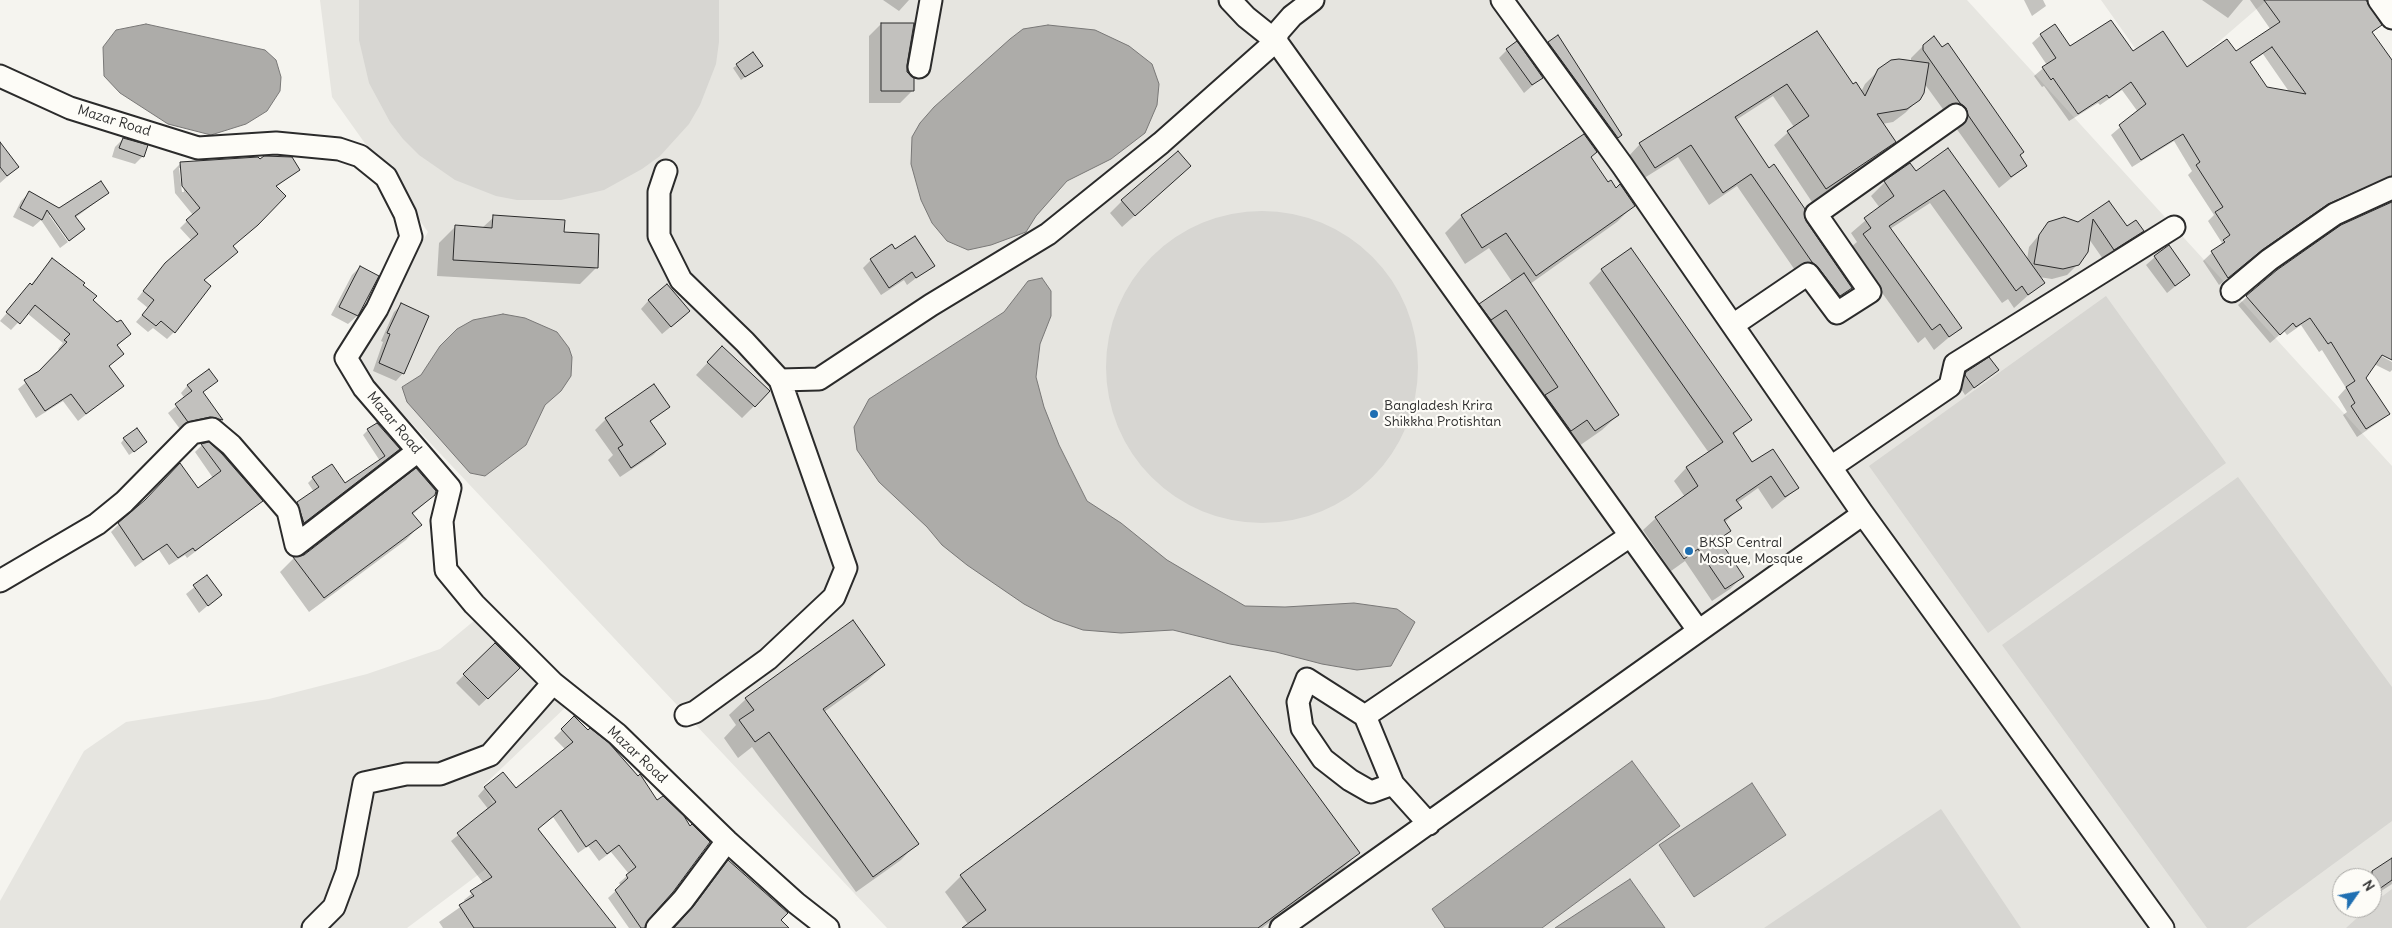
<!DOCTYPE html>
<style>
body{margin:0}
#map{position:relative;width:2392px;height:928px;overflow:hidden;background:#f5f4ef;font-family:Delius,sans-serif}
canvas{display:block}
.north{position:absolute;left:2332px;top:868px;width:50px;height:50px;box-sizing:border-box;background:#fdfcf7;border:1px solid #a9a8a5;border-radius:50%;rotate:57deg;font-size:14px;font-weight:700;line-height:20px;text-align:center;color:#2b2b2b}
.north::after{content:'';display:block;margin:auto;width:18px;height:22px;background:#1f6fb2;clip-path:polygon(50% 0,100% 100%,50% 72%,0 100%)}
</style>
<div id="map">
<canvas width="2392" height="928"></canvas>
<div class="north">N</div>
</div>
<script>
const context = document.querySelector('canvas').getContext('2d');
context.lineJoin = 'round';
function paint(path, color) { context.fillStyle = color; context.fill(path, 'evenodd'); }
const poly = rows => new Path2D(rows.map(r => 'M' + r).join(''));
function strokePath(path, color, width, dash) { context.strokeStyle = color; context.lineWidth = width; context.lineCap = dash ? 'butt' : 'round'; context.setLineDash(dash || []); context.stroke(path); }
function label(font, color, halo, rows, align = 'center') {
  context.font = font + ' Delius,sans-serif'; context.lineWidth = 4.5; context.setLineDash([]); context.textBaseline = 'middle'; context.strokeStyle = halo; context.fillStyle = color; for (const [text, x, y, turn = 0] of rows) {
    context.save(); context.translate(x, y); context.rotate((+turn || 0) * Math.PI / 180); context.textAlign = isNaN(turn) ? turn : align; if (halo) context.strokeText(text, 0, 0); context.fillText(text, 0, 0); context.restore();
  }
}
paint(poly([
 [320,0,1967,0,2392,466,2392,928,887,928,354,362,428,232,332,97],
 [2342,878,2372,878,2372,908,2342,908],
 [2101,0,2267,0,2164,89],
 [475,620,570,703,483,786,518,845,407,928,0,928,0,901,84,751,126,722,269,699,367,674,440,649]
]), '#e6e5e0');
paint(poly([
 [359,0,719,0,719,42,716,64,700,105,689,124,660,156,642,169,604,190,561,200,517,200,496,196,455,180,419,155,403,139,390,122,369,83,359,40],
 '1106 367a156 156 0 1 1 312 0a156 156 0 1 1-312 0Z',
 [2106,296,2226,463,1988,633,1869,466],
 [2238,477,2392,687,2392,821,2246,928,2207,928,2002,645],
 [1941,809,2021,928,1764,928],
 [2392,889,2392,928,2346,928,2368,908,2372,908,2372,904]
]), '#d7d6d2');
const water = poly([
 [146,24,265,50,276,60,281,77,280,91,267,111,246,124,211,135,168,124,120,93,104,76,103,47,116,30,146,24],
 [1048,25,1095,30,1129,46,1152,64,1159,84,1157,105,1145,133,1111,159,1067,181,1036,216,1026,232,991,245,968,250,947,241,932,223,921,200,911,164,912,137,920,123,934,107,1010,39,1023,29,1048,25],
 [1042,278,1051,291,1051,316,1040,344,1036,377,1044,407,1059,445,1087,501,1121,523,1167,560,1245,606,1285,607,1354,603,1397,609,1415,622,1391,666,1357,670,1322,664,1276,652,1230,644,1173,630,1121,633,1083,630,1054,620,1024,604,967,565,942,545,927,527,879,482,857,450,854,427,869,399,1004,312,1028,281,1042,278],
 [503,314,525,318,557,332,569,348,572,357,571,376,561,391,545,405,526,445,485,476,470,473,407,402,402,387,421,375,440,346,457,329,473,320,503,314],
 [1632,761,1680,826,1542,928,1445,928,1432,909,1632,761],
 [1752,783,1786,835,1694,897,1659,845,1752,783],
 [1630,879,1665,928,1555,928,1630,879]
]);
paint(water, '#adaca9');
strokePath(water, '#797877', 1);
paint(poly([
 [883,0,909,0,899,11],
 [2024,0,2043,0,2046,6,2032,16],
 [2202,0,2243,0,2228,18],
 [2250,0,2364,0,2380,25,2371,34,2390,60,2392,59,2392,188,2377,185,2318,212,2252,258,2219,285,2203,261,2222,243,2208,221,2214,215,2188,175,2192,171,2174,141,2132,167,2111,135,2138,112,2122,90,2100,105,2098,103,2069,121,2044,86,2042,87,2034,76,2047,65,2032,43,2041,35,2070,48,2133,53,2186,68,2236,53,2271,30],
 [2263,54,2290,93,2266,89,2249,63],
 [881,24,905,65,913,90,900,103,869,103,869,36],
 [1817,32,1853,86,1861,92,1865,84,1879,70,1911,61,1911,58,1923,46,2026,166,1999,188,1956,128,1954,121,1948,116,1924,83,1919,99,1905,113,1893,122,1882,124,1894,142,1881,155,1812,202,1774,145,1794,127,1773,96,1736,120,1851,288,1837,302,1799,276,1737,186,1709,205,1678,157,1641,180,1627,158,1640,144],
 [1549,43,1620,135,1609,146,1537,54],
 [1507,50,1541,78,1524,93,1499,58],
 [737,65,761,66,741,80,733,68],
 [1583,135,1590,158,1608,184,1633,206,1617,222,1530,284,1618,415,1602,430,1579,446,1465,320,1480,304,1513,283,1489,248,1465,264,1445,233,1462,216],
 [123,139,143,156,135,164,112,157,115,147],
 [0,144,18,167,0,183],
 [1948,150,2027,260,2029,247,2049,223,2079,223,2109,203,2127,228,2142,231,2132,241,2103,259,2089,239,2078,264,2067,275,2052,279,2039,277,2043,282,2014,308,2008,299,2002,303,1930,203,1890,229,1960,328,1934,350,1925,337,1918,343,1850,248,1857,242,1851,233,1880,208,1871,196,1885,182,1916,173],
 [260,161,298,170,276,187,232,246,229,259,203,281,174,332,167,339,153,328,148,332,136,322,148,308,137,299,158,272,192,241,180,228,193,215,175,193,173,171,180,164],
 [179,168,182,168,184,192,182,192],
 [1190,166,1122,227,1110,213,1122,201],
 [29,193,60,209,108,193,75,218,83,229,70,241,52,215,49,215,68,242,60,248,41,220,33,227,13,217,21,201],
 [2392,203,2392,359,2377,350,2376,353,2392,362,2392,370,2390,372,2374,364,2365,378,2388,414,2379,422,2357,437,2343,415,2347,412,2338,397,2346,388,2322,350,2319,352,2301,325,2287,335,2284,331,2270,343,2238,305,2247,297],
 [494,217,596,268,580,284,437,276,439,243,456,226,482,228],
 [1630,250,1751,419,1733,435,1752,464,1798,488,1772,509,1758,488,1737,503,1740,508,1724,523,1729,530,1719,541,1743,576,1730,589,1712,601,1685,561,1671,571,1643,530,1656,518,1685,497,1674,481,1686,468,1709,453,1589,283,1602,270],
 [895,251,933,265,907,285,904,280,881,295,863,268,871,260],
 [2155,257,2189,275,2167,293,2146,265],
 [360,267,377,276,357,316,348,324,331,315,352,275],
 [45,268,82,285,92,301,130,334,117,346,123,354,108,367,122,385,78,421,63,401,36,418,18,389,39,372,60,351,58,349,63,343,27,313,11,330,0,321],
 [649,300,680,319,662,334,641,309],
 [401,305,403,373,396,381,373,371,383,342,381,341,394,312],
 [710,360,754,406,742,418,696,375],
 [1997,370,1965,395,1958,384,1967,373],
 [216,381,202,393,221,419,214,427,202,424,180,429,168,413,185,399,181,393,188,385],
 [668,407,649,423,664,444,653,455,620,477,608,460,613,455,595,430,606,419],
 [368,430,393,454,298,527,292,508,314,492,308,483,313,478,345,485,380,461,363,435],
 [124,439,142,446,129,455,121,443],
 [202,445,261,501,187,558,185,555,169,565,159,550,135,567,111,532,119,524,197,490,213,478,195,452],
 [434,495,412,515,420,525,406,540,309,612,280,572,294,558,304,556],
 [207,577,220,595,199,613,186,594],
 [495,644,519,668,479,706,456,683],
 [884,665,867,681,824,712,917,843,901,860,856,892,752,747,738,758,724,738,736,725,729,715,746,699],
 [574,718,638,777,646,919,644,928,629,928,608,898,621,886,619,883,629,874,611,852,599,861,588,846,578,853,553,817,537,829,615,928,443,928,439,922,466,903,464,900,484,884,451,841,489,810,478,796,485,788,516,790,566,750,554,738],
 [1358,853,1342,869,1262,928,964,928,968,924,945,892,961,876],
 [2392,859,2392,884,2372,897,2372,878,2364,878],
 [2346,908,2356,908,2349,913]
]), '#0003');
const building = poly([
 [2264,0,2366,0,2382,25,2372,32,2392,60,2392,176,2328,204,2262,250,2228,278,2211,251,2225,242,2223,240,2230,235,2215,212,2223,207,2196,165,2200,162,2183,134,2141,160,2119,125,2146,104,2131,82,2109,98,2107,95,2078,114,2053,78,2051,80,2042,67,2056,58,2040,34,2055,24,2070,46,2111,20,2133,51,2163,31,2187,67,2227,39,2236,51,2280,22,2264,0],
 [2272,47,2306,94,2267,87,2250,62,2272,47],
 [881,23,914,23,907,65,907,72,914,78,914,91,881,91,881,23],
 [1817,31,1853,84,1856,82,1865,96,1878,69,1891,60,1899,59,1929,63,1924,93,1920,100,1907,109,1877,114,1896,142,1826,189,1787,131,1809,116,1787,84,1735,117,1769,168,1774,164,1805,209,1806,221,1852,288,1840,296,1818,267,1812,262,1751,174,1723,193,1691,145,1655,168,1639,143,1817,31],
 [1558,35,1622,135,1618,138,1548,42,1558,35],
 [1934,36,1942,47,1948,43,2024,152,2020,155,2027,166,2011,177,1968,115,1966,108,1960,103,1923,50,1923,45,1934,36],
 [1517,41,1543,78,1532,85,1506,49,1517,41],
 [753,52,763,66,745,77,736,64,753,52],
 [1584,134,1597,152,1591,157,1608,182,1611,180,1616,188,1620,184,1635,206,1536,276,1506,233,1482,248,1461,215,1584,134],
 [123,138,148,145,144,157,119,148,123,138],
 [0,142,19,167,7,176,0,167,0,142],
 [1948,148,2045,283,2028,295,2022,286,2016,291,1944,190,1889,226,1962,328,1949,337,1940,324,1932,330,1863,234,1871,228,1864,218,1894,196,1884,181,1910,163,1916,171,1948,148],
 [1178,151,1191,166,1135,216,1121,200,1178,151],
 [264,156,292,157,300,170,276,186,286,196,258,225,233,246,238,252,204,280,211,286,175,333,161,321,156,326,142,315,154,300,143,291,165,263,198,234,186,220,200,208,182,186,180,162,258,157,260,159,264,156],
 [101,181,109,193,75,216,85,229,69,241,47,210,42,220,20,208,29,191,59,208,101,181],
 [2109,201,2127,226,2136,220,2144,231,2114,250,2093,219,2088,252,2079,265,2063,269,2034,264,2039,235,2048,222,2064,217,2078,222,2109,201],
 [2392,202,2392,360,2382,355,2366,378,2390,414,2366,429,2351,406,2355,403,2346,387,2355,381,2331,342,2328,344,2310,318,2296,327,2293,323,2280,335,2246,296,2277,270,2341,225,2392,202],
 [493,215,565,220,564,232,599,234,598,268,453,260,455,225,492,228,493,215],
 [915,236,935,266,916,278,912,272,889,288,870,259,892,244,895,249,915,236],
 [2169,245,2190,275,2175,286,2154,256,2169,245],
 [1631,248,1752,420,1733,433,1752,462,1773,449,1799,488,1785,497,1771,476,1736,500,1742,508,1724,520,1731,531,1719,539,1744,577,1725,589,1698,549,1684,559,1655,517,1698,486,1686,467,1723,442,1601,269,1631,248],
 [52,258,85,283,83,285,97,296,93,300,117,322,121,320,131,334,117,345,124,354,109,366,124,386,86,414,71,394,45,411,24,380,39,371,67,342,64,340,70,334,35,305,20,324,6,312,30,283,32,285,52,258],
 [360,266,379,276,358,316,339,307,360,266],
 [1524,273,1619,415,1595,431,1587,420,1571,431,1545,395,1558,387,1506,310,1491,320,1479,304,1524,273],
 [667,284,690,311,671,327,648,300,667,284],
 [401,303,429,316,404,374,379,363,390,334,387,333,401,303],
 [722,346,770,391,755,407,707,362,722,346],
 [1989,357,1999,370,1974,388,1965,375,1966,372,1989,357],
 [209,369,218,381,203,392,223,420,210,417,188,422,175,404,192,391,187,385,209,369],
 [654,384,670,407,650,421,666,444,631,468,618,448,623,445,605,418,654,384],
 [377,423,400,449,304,523,297,502,319,487,312,477,332,464,345,483,385,456,367,429,377,423],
 [137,428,147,442,134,452,123,438,137,428],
 [209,442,222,454,263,501,195,551,193,548,178,558,167,544,143,560,118,523,145,500,180,463,198,488,221,471,201,444,209,442],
 [416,468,436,491,435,495,412,513,422,525,324,598,293,557,304,555,416,468],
 [207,575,222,595,208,606,193,585,207,575],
 [853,620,885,665,823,709,919,844,873,877,769,732,755,742,739,720,754,710,745,698,853,620],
 [495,643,520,668,488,699,463,674,495,643],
 [1230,676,1360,853,1258,928,962,928,986,910,960,875,1230,676],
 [574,716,588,730,590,728,609,743,638,776,640,774,657,800,663,796,684,816,690,826,692,824,710,842,673,892,648,920,645,928,641,928,615,890,628,878,626,875,636,867,619,845,607,854,596,840,586,847,561,810,538,829,616,928,474,928,459,905,474,896,470,891,492,877,457,833,496,802,484,787,503,772,516,788,573,742,561,729,574,716],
 [2392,858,2392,880,2372,894,2372,871,2392,858],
 [728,860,788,913,781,920,789,928,674,928,693,907,728,860]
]);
paint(building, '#c2c1be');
strokePath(building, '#2b2b2b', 1);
const minor = poly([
 [1313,0,1292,16,1278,32,1276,41,1698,630],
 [1502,0,1622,165,1863,514,2163,928],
 [2379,0,2392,18],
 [919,67,931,0],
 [0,76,70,108,198,148,276,143,339,149,360,156,386,177,405,214,411,237,377,309,346,358,364,388,450,488,442,521,446,570,474,604,553,683,617,734,727,841,796,903,828,928],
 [666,171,659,192,659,236,681,280,745,342,780,380,819,379,931,305,1048,234,1161,143,1276,41,1246,17,1230,0],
 [2232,291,2269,260,2335,214,2392,188],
 [1733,325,1808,274,1837,313,1870,292,1816,214,1956,115],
 [1831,467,1950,386,1955,364,2174,227],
 [0,581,97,524,124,502,192,433,212,429,231,445,288,511,296,545,418,451],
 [686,715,695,712,768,659,834,597,846,568,780,380],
 [1365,716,1307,679,1298,702,1302,728,1323,759,1350,780,1371,792,1393,784],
 [1429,824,1393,784,1365,716,1630,536],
 [313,928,334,907,347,872,364,783,406,774,440,774,490,755,553,683],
 [657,928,683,900,727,841],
 [1281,928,1863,514]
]);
strokePath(minor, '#2b2b2b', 25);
strokePath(minor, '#fdfcf7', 21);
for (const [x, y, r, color] of [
 [1374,414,5,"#1f6fb2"],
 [1689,551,5,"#1f6fb2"]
]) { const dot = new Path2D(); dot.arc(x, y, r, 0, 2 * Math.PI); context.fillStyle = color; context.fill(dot); strokePath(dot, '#fdfcf7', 2); }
label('14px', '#2b2b2b', '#fdfcf7', [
 ["Mazar Road",114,121,17],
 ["Mazar Road",394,423,50],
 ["Mazar Road",637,755,43]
]);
label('14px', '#2b2b2b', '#fdfcf7', [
 ["Bangladesh Krira",1384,406],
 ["Shikkha Protishtan",1384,422],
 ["BKSP Central",1699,543],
 ["Mosque, Mosque",1699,559]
], 'left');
</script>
